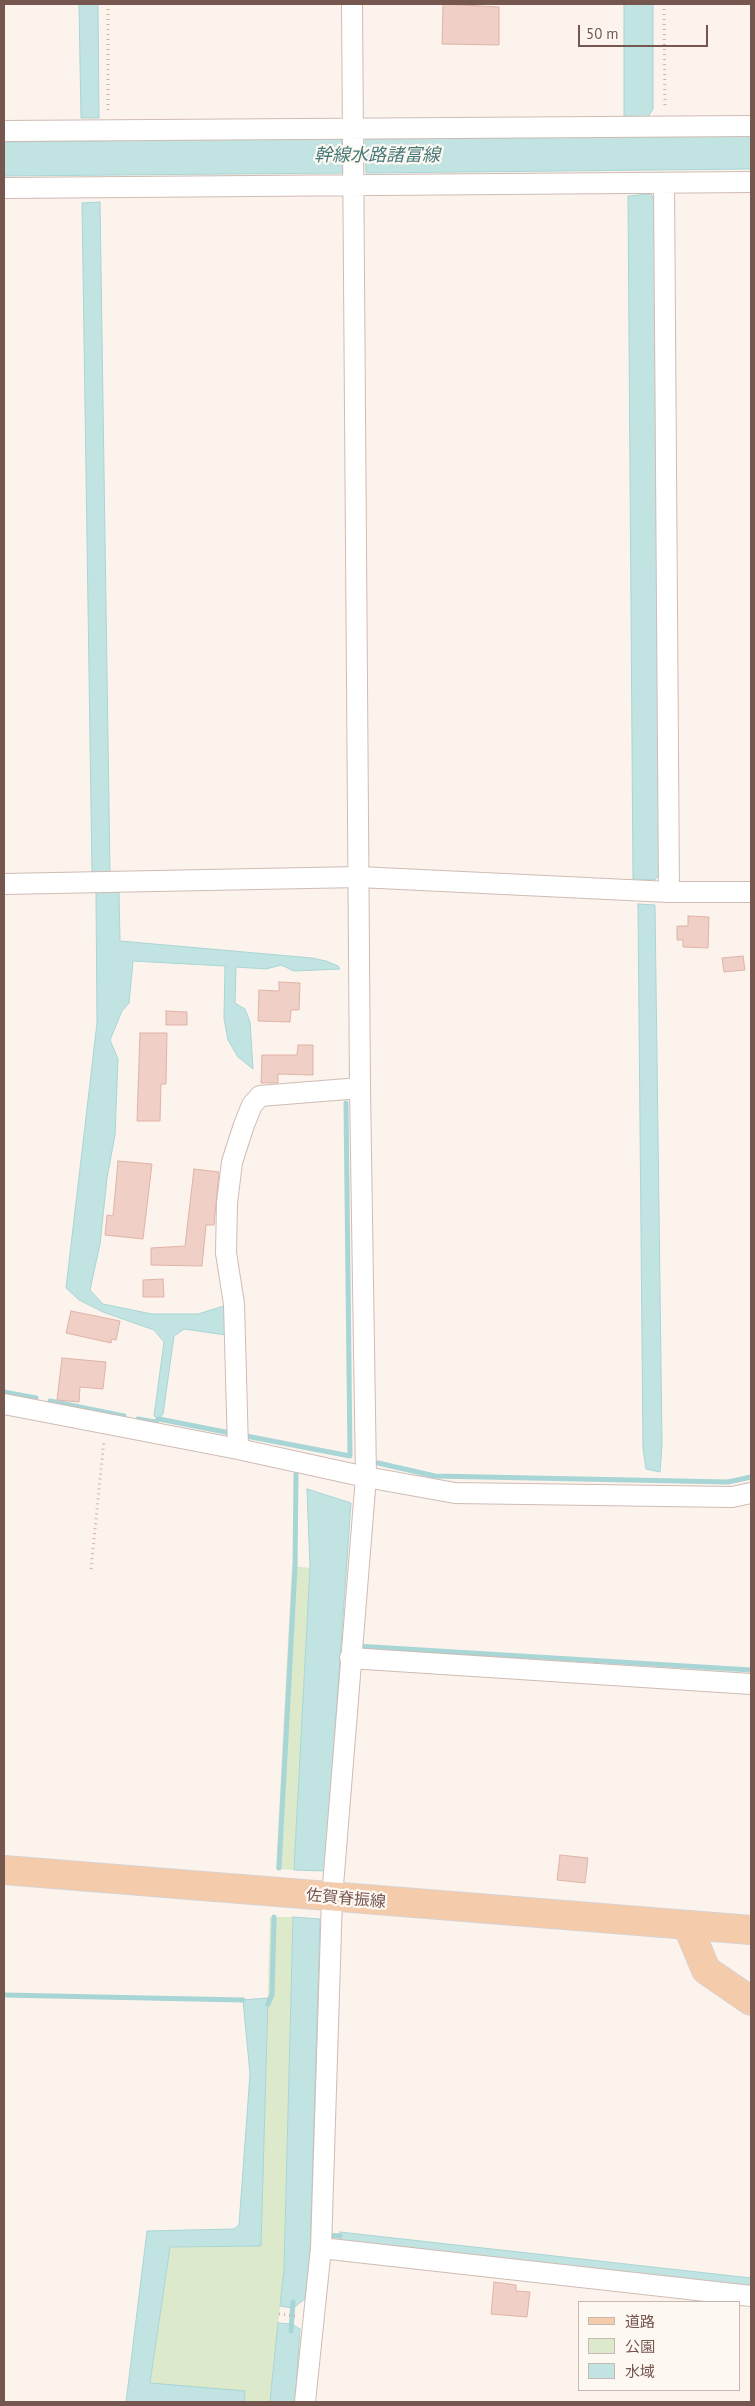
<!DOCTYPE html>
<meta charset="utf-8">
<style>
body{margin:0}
#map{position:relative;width:755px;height:2406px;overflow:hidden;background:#fbf3ec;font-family:"PT Sans","Noto Sans JP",sans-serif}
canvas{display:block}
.frame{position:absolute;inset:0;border:5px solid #765750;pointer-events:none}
.legend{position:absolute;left:578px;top:2301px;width:162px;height:90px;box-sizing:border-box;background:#fef8f3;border:1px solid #c8b8b2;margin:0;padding:6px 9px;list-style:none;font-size:15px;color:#765750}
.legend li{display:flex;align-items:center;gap:10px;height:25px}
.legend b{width:25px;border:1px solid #c8b8b2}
.scale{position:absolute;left:578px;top:25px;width:130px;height:22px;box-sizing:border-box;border:2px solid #765750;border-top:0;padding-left:6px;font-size:15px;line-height:18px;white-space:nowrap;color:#765750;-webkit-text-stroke:4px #fef8f3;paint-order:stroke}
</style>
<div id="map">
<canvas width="755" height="2406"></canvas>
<div class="frame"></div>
<ul class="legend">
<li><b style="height:6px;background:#f4ccab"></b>道路</li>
<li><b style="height:14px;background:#dce9cb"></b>公園</li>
<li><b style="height:14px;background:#c1e4e3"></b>水域</li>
</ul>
<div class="scale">50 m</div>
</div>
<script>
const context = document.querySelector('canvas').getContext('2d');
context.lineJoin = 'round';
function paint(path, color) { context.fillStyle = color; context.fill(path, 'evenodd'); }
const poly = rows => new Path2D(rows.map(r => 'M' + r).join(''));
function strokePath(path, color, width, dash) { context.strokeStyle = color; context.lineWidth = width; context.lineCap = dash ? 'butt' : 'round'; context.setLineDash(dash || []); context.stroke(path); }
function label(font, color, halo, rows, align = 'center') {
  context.font = font + ' "PT Sans","Noto Sans JP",sans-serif'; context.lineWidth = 4.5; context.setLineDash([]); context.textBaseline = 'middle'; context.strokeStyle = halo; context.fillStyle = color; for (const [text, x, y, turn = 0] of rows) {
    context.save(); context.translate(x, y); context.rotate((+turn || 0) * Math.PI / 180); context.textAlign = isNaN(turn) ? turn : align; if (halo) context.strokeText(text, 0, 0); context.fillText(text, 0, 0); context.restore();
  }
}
paint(poly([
 [292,1566,310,1568,294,1870,276,1869],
 [270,1917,293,1917,284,2270,270,2402,244,2402,245,2392,150,2384,170,2247,261,2246]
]), '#dce9cb');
const water = poly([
 [79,4,98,4,99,118,81,118,79,4],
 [624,4,653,4,653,109,648,117,624,116,624,4],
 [751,136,751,169,366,173,365,139,751,136],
 [342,138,343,173,4,176,4,142,342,138],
 [651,194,656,204,661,871,655,880,633,879,628,196,651,194],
 [100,202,110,873,92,873,82,203,100,202],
 [96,892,119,892,120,941,312,958,326,961,338,966,340,969,294,971,281,965,266,969,236,967,235,1003,245,1009,250,1022,253,1069,238,1057,228,1040,224,1018,225,966,133,961,129,1003,122,1011,110,1040,118,1059,115,1135,107,1178,100,1244,90,1290,103,1304,152,1314,198,1314,224,1306,226,1335,184,1329,174,1336,163,1414,159,1419,154,1416,164,1342,154,1330,103,1312,79,1300,66,1288,97,1023,96,892],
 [638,904,655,905,662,1444,660,1472,646,1469,643,1448,638,904],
 [307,1489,351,1503,325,1871,294,1870,310,1568,307,1489],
 [293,1917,320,1919,310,2257,305,2299,293,2308,280,2306,284,2270,293,1917],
 [268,1998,261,2246,170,2247,150,2383,245,2391,244,2402,126,2402,147,2231,234,2229,239,2225,250,2074,243,2000,268,1998],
 [340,2232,751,2278,751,2287,339,2241,340,2232],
 [278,2323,292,2324,300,2329,295,2402,270,2402,278,2323]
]);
paint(water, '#c1e4e3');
strokePath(water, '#a8d5d5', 1);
strokePath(poly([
 [4,1392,36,1398],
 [50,1401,124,1416],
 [138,1419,155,1422,159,1419,230,1433],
 [246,1436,350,1456,346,1103],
 [378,1463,435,1476,728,1482,751,1477],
 [356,1646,751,1670],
 [279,1868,295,1567,296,1474],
 [4,1995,243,2000],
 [268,2004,272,1995,274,1917],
 [326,2235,340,2236],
 [291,2331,293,2302]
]), '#a8d5d5', 5);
const building = poly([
 [443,4,499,7,499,45,442,44,443,4],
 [688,916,709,917,708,948,683,947,683,940,677,940,677,926,688,926,688,916],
 [743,956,745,970,724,972,722,958,743,956],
 [279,982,300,983,299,1010,291,1010,290,1022,258,1021,259,990,279,991,279,982],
 [166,1011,187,1012,187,1025,166,1025,166,1011],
 [140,1033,167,1033,166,1084,161,1084,160,1121,137,1121,140,1033],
 [298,1045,313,1045,313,1075,278,1074,278,1083,261,1083,262,1055,297,1055,298,1045],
 [118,1161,152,1164,143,1239,105,1235,107,1215,113,1216,118,1161],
 [194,1169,219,1172,214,1225,206,1225,202,1266,151,1265,151,1248,185,1246,194,1169],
 [163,1279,164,1297,143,1297,143,1280,163,1279],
 [71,1311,120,1321,116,1340,112,1339,111,1343,66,1333,71,1311],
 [62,1358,106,1362,103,1389,80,1387,79,1402,57,1400,62,1358],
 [560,1855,588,1858,585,1883,557,1880,560,1855],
 [494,2282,516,2285,516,2291,530,2292,527,2317,491,2314,494,2282]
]);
paint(building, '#efcfc6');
strokePath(building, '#e0b3a7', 1);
const street = poly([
 [4,131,751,126],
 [664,183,669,892],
 [4,188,751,182],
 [4,884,359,877,669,892,751,892],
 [4,1404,238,1449,366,1477,455,1493,732,1497,751,1493],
 [238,1449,234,1304,226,1253,227,1203,232,1162,244,1125,252,1105,260,1096,360,1088],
 [350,1658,751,1684],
 [321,2248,751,2296],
 [305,2402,321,2248,332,1898,366,1477,360,1088,352,4]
]);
const primary = poly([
 [4,1870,751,1930],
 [688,1927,706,1970,751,2001]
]);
strokePath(street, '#d0bcb4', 22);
strokePath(primary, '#d9d0ce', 30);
strokePath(poly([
 [108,4,108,113],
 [664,4,665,109],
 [91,1569,104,1440],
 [279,2314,296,2316]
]), '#d5b2a8', 3, [1, 4]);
strokePath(street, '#fff', 20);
strokePath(primary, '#f4ccab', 28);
label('16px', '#765750', '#fef8f3', [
 ["佐賀脊振線",346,1899,5]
]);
label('italic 18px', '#447978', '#fef8f3', [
 ["幹線水路諸富線",377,156]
]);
</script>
